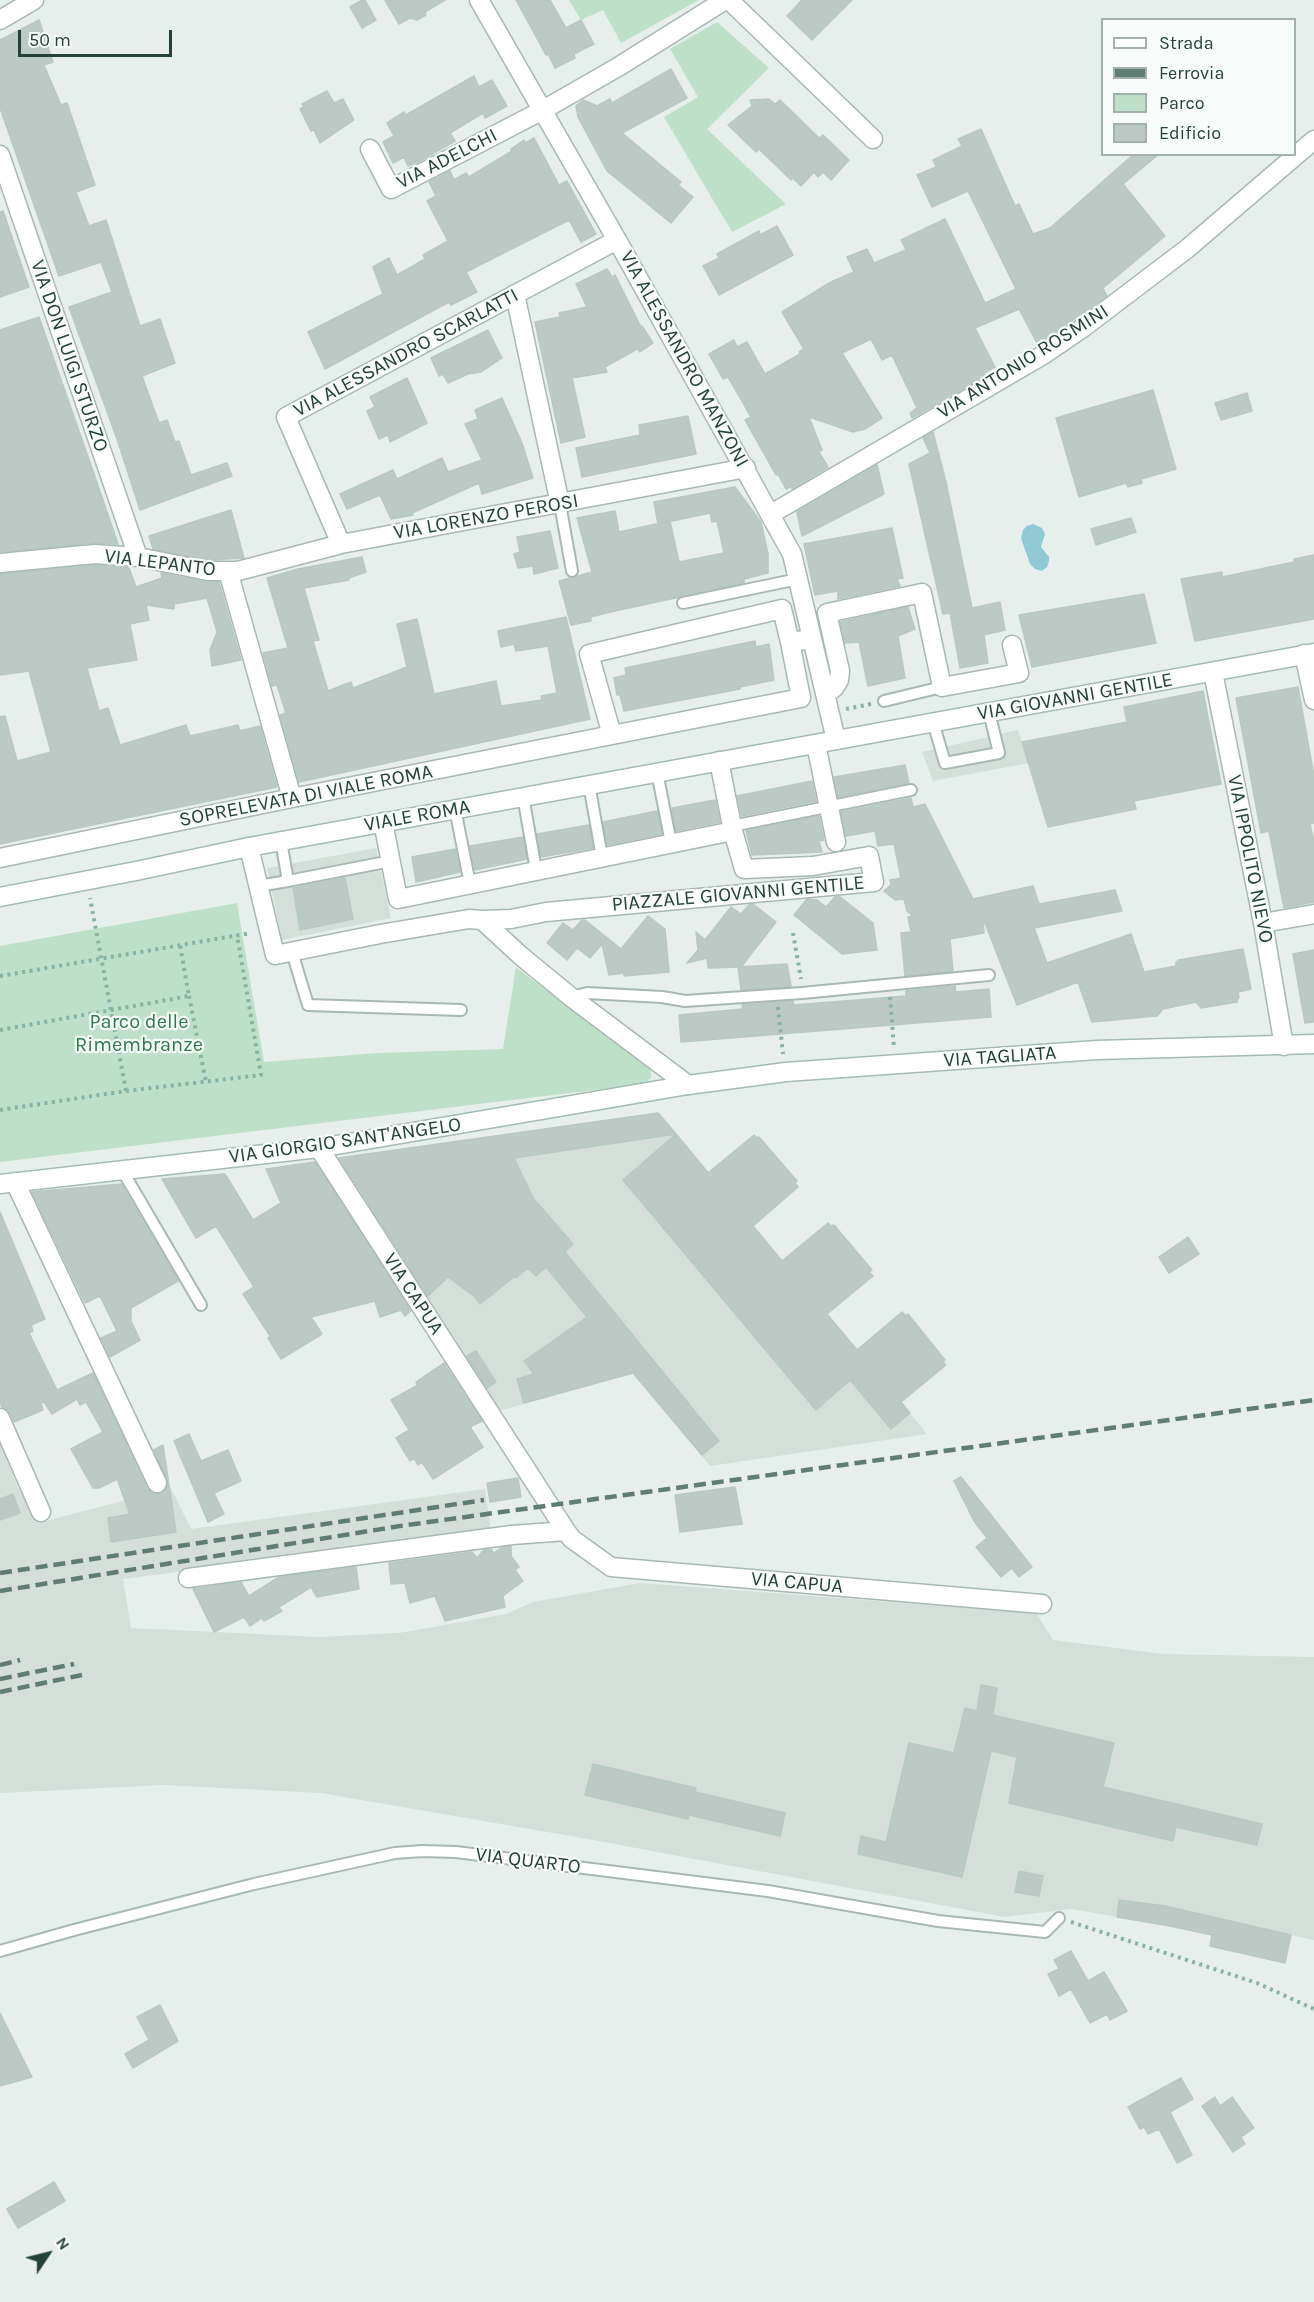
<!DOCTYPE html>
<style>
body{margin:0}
#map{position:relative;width:1314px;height:2302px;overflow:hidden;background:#e6efeb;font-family:Karla,sans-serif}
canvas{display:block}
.legend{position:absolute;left:1101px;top:18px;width:195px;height:138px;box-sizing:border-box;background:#f7fbf9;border:2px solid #a3b1ad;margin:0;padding:8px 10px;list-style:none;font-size:18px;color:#24423a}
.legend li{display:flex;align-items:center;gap:12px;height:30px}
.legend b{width:30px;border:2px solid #a3b1ad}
.north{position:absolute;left:18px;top:2224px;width:60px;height:60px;-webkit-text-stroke:4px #f7fbf9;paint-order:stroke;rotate:55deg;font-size:16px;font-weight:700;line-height:24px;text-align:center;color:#24423a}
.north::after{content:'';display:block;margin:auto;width:21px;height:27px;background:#24423a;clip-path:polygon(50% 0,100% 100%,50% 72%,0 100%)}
.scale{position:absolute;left:18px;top:30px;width:154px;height:27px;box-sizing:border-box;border:3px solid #24423a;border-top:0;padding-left:8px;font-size:18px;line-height:21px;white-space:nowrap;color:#24423a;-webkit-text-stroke:4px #f7fbf9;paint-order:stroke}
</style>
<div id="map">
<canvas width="1314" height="2302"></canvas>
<ul class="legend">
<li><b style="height:8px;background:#fff"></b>Strada</li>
<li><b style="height:8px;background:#5f7d75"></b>Ferrovia</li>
<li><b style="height:16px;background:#bfe0c8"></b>Parco</li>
<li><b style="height:16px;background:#bbcac4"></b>Edificio</li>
</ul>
<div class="north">N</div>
<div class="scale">50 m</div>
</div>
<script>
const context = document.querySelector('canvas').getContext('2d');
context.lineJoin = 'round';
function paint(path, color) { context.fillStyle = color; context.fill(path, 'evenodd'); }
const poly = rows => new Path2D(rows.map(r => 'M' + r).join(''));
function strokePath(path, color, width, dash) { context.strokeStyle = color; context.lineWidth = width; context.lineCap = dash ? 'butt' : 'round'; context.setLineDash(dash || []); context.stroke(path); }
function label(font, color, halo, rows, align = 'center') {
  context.font = font + ' Karla,sans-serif'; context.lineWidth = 4.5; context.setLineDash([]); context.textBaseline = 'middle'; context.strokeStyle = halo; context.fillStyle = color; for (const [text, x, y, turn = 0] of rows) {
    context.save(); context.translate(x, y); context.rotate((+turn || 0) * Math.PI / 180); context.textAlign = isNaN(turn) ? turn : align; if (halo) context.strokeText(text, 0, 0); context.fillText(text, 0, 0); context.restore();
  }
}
paint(poly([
 [1018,730,1029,763,933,781,922,752],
 [376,848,391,918,282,940,267,868],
 [658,1113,663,1117,927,1434,710,1466,633,1373,499,1411,339,1158],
 [0,1443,18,1488,39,1523,171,1488,191,1529,485,1489,491,1531,123,1579,131,1628,320,1637,399,1633,506,1614,533,1602,640,1583,1036,1613,1053,1640,1163,1654,1314,1657,1314,1940,1291,1935,1285,1963,1210,1946,1212,1935,1175,1927,1072,1909,1005,1917,588,1839,321,1793,163,1785,0,1793]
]), '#d4dfda');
paint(poly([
 [569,0,699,0,621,43,603,10,581,20],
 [717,22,769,68,707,129,786,204,732,232,664,117,698,97,670,49],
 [237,903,264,1062,377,1053,503,1049,516,967,651,1070,651,1078,644,1084,0,1162,0,946]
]), '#bfe0c8');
paint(poly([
 [1033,524,1042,528,1045,534,1041,547,1049,557,1049,561,1047,567,1042,571,1035,569,1030,564,1021,538,1023,530,1027,526]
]), '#8ec9d4');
const building = poly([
 [362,0,365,0,376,20,362,28,350,7,362,0],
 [385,0,445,0,425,12,426,15,417,20,410,18,399,24,385,0],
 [516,0,550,0,566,28,581,20,594,44,574,54,575,58,555,68,548,54,546,55,516,0],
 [802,0,852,0,812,40,787,16,802,0],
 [39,20,53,62,44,65,61,105,67,103,95,185,76,192,89,226,106,220,140,326,160,319,175,363,142,376,159,423,167,420,175,442,179,441,191,475,227,463,232,476,140,510,117,439,69,307,112,292,101,262,59,276,0,108,0,40,39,20],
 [671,69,687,98,622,133,681,182,678,185,693,197,671,223,607,171,578,117,576,106,583,100,597,106,610,99,612,103,671,69],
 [474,76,479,87,492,80,507,106,485,118,483,113,450,133,455,141,418,162,408,166,404,157,393,163,383,142,394,136,387,123,404,112,406,115,474,76],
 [327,91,334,103,343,99,354,120,320,143,314,130,311,131,300,109,304,107,302,104,327,91],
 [769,99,775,104,780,100,819,138,823,135,849,160,831,180,823,172,818,177,814,172,801,186,793,178,791,180,759,149,756,152,728,125,752,106,750,100,769,99],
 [981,129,1015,206,1019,204,1033,234,1050,228,1134,154,1159,154,1123,184,1165,236,1103,288,1107,296,1038,345,1019,309,975,328,995,367,984,373,985,376,912,418,910,413,917,408,892,355,882,360,871,339,842,353,882,418,865,429,853,432,809,417,822,450,819,452,828,467,792,489,792,486,786,489,778,474,776,475,745,420,751,417,728,377,723,379,709,354,734,340,737,347,747,342,765,374,800,354,799,352,804,349,782,312,831,282,854,272,847,257,867,249,874,263,906,250,901,240,945,219,985,303,1016,289,968,191,932,207,917,175,936,167,933,160,962,146,958,139,981,129],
 [534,138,559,185,567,181,596,234,581,242,569,220,466,272,477,292,451,305,449,302,325,369,308,332,383,294,373,267,389,258,397,275,425,259,423,255,448,241,427,201,436,196,429,182,450,171,454,180,466,173,469,177,512,151,511,149,524,140,525,143,534,138],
 [3,211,29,287,0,297,0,212,3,211],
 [777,226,793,255,719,295,703,266,719,258,717,254,759,231,760,235,777,226],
 [607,269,612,277,615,275,641,327,642,326,653,343,640,352,637,349,605,367,607,372,572,378,585,437,561,443,535,322,560,317,559,313,587,307,576,284,607,269],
 [39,317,93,471,118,544,94,543,0,552,0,330,39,317],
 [488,330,502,358,481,372,468,374,448,383,443,374,439,376,431,358,488,330],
 [407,378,427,423,390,442,388,435,379,439,367,411,375,407,370,397,407,378],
 [1153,390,1176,469,1141,479,1142,483,1128,487,1126,483,1079,497,1056,418,1153,390],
 [1247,393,1252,411,1221,420,1215,403,1247,393],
 [502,398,522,443,533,478,482,494,479,483,412,513,413,515,391,519,380,495,347,509,340,494,393,470,397,479,442,458,448,472,482,460,465,424,478,419,475,410,502,398],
 [688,416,696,454,582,477,576,448,640,435,639,425,688,416],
 [933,432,946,482,972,608,1000,602,1005,630,984,635,988,663,960,668,950,613,943,614,909,464,930,453,923,438,933,432],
 [877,465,884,494,802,536,797,512,877,465],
 [735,487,761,522,768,554,768,573,744,579,744,583,606,613,591,617,591,621,571,625,559,581,592,572,577,518,615,511,619,532,670,521,679,562,724,553,717,521,712,522,710,513,658,524,654,502,735,487],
 [231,510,244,558,209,560,153,549,149,536,231,510],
 [1131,518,1136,532,1096,545,1091,529,1131,518],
 [892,528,903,578,897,579,900,586,838,599,838,591,815,595,804,544,892,528],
 [550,531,558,568,534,574,533,566,518,568,514,554,520,552,517,537,550,531],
 [1314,555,1314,619,1195,641,1181,579,1222,572,1222,577,1294,562,1294,559,1314,555],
 [362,557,366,572,349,578,349,580,304,588,319,640,313,641,328,691,351,682,353,688,407,667,397,624,417,619,434,694,496,681,501,706,542,700,541,696,557,693,548,646,516,651,514,644,501,647,498,631,566,617,590,719,299,782,280,715,286,713,277,685,272,686,263,653,288,648,267,578,298,569,362,557],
 [95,565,129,568,136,587,162,578,161,573,206,582,219,582,241,660,212,666,210,650,217,632,207,598,174,604,174,609,146,605,149,620,130,624,137,660,87,668,99,711,108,708,120,745,186,725,190,736,238,725,240,731,260,726,277,787,0,844,0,717,5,716,17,761,51,752,29,671,0,675,0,574,95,565],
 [1144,594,1156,643,1032,667,1019,615,1144,594],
 [908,607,915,629,898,636,905,678,868,686,859,642,845,643,840,622,908,607],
 [755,641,756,647,769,644,774,680,740,687,740,689,624,711,620,695,617,695,614,678,626,675,625,668,755,641],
 [1298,687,1314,776,1314,823,1310,824,1314,842,1314,902,1284,908,1269,831,1261,833,1236,698,1298,687],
 [1203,691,1221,784,1134,801,1136,809,1048,827,1022,742,1127,722,1124,707,1203,691],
 [905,765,909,783,838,797,834,777,905,765],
 [812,781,816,801,742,816,737,796,812,781],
 [911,798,913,807,925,804,973,899,1033,886,1039,904,1115,890,1122,911,1034,928,1047,963,1131,934,1144,972,1176,966,1176,962,1179,960,1243,949,1251,989,1238,992,1239,998,1237,999,1237,1002,1201,1008,1196,1002,1163,1009,1157,1016,1092,1022,1078,982,1017,1005,983,918,984,933,950,939,953,971,905,976,901,933,911,932,908,917,913,916,907,911,904,899,895,900,884,891,891,885,890,880,901,878,894,844,878,846,875,831,846,836,841,812,911,798],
 [715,800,720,822,676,831,672,808,715,800],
 [657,811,662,834,607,845,603,822,657,811],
 [819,816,824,840,819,841,822,852,752,855,746,831,819,816],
 [589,825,593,848,541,857,537,834,589,825],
 [523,837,527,859,475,870,470,846,523,837],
 [455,849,460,872,416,882,412,857,455,849],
 [345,878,353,919,300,930,293,888,345,878],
 [839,896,873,923,877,950,842,954,794,915,807,899,817,900,826,907,835,897,839,896],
 [753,904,776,922,741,967,708,968,707,958,687,963,698,950,696,932,705,940,731,907,741,914,749,905,753,904],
 [648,916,665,929,669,972,624,976,624,973,609,975,602,944,590,958,577,948,567,960,547,943,563,923,573,930,582,920,585,920,621,949,648,916],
 [1314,950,1314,1022,1305,1023,1293,954,1314,950],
 [787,964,791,986,741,990,738,967,787,964],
 [955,986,956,992,989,989,991,1017,681,1042,679,1015,743,1009,742,1005,793,1001,794,1005,906,996,906,991,955,986],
 [658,1113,676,1134,514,1158,533,1198,573,1244,565,1252,719,1441,702,1455,633,1373,524,1403,517,1379,534,1374,524,1361,587,1317,546,1267,536,1276,528,1268,516,1278,515,1276,480,1304,475,1297,448,1277,428,1296,339,1158,658,1113],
 [676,1134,708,1173,754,1135,757,1138,759,1137,797,1181,795,1183,798,1187,753,1226,782,1261,828,1223,831,1226,834,1225,872,1270,869,1272,873,1276,827,1314,857,1350,902,1312,906,1316,908,1314,945,1360,943,1362,946,1365,901,1402,910,1413,891,1429,850,1380,816,1410,623,1180,676,1134],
 [315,1162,411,1311,405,1316,401,1310,380,1317,375,1301,311,1317,322,1334,281,1359,268,1338,270,1336,243,1294,254,1287,216,1226,196,1238,162,1179,225,1174,253,1220,281,1203,266,1169,315,1162],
 [121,1184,178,1281,131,1308,131,1321,140,1340,110,1357,101,1338,117,1331,100,1296,85,1303,32,1192,121,1184],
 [0,1212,45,1319,31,1325,33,1331,29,1333,57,1390,93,1373,147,1488,155,1494,162,1493,168,1485,154,1450,163,1445,176,1532,111,1542,108,1518,130,1514,117,1479,99,1488,93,1488,71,1449,103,1432,86,1402,80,1405,77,1399,52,1414,44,1402,41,1403,43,1410,14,1422,10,1413,2,1407,0,1402,0,1212],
 [1188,1237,1199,1254,1169,1273,1159,1257,1188,1237],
 [476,1351,496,1382,487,1388,467,1356,476,1351],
 [444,1363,482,1421,470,1427,483,1447,433,1479,422,1462,418,1465,414,1458,410,1461,396,1438,409,1430,391,1400,418,1385,416,1382,444,1363],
 [189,1434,201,1461,228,1450,241,1481,214,1493,224,1514,208,1522,174,1441,189,1434],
 [961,1477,1032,1567,1019,1577,1012,1568,1001,1577,976,1547,987,1538,974,1521,954,1481,961,1477],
 [518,1478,521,1497,490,1502,487,1483,518,1478],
 [735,1487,742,1524,680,1532,675,1495,735,1487],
 [13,1494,20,1513,0,1520,0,1499,13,1494],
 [511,1546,511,1556,519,1567,515,1570,523,1581,503,1596,505,1607,445,1621,435,1596,410,1603,405,1583,391,1584,389,1563,472,1552,477,1558,484,1550,491,1549,494,1553,501,1548,511,1546],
 [356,1567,359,1589,317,1597,311,1587,279,1607,282,1611,264,1621,262,1618,250,1626,244,1617,214,1632,193,1589,241,1582,249,1596,279,1577,356,1567],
 [981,1685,997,1688,993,1715,1114,1743,1103,1787,1262,1824,1257,1845,1176,1827,1173,1841,1009,1803,1017,1757,991,1751,962,1877,858,1854,861,1836,886,1842,909,1743,954,1753,965,1708,977,1711,981,1685],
 [593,1764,696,1788,695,1792,785,1813,780,1836,689,1815,688,1819,585,1795,593,1764],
 [1019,1871,1043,1876,1039,1896,1015,1892,1019,1871],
 [1119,1900,1165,1906,1291,1935,1285,1963,1210,1946,1212,1935,1170,1926,1117,1917,1119,1900],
 [1071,1951,1088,1981,1104,1972,1127,2011,1110,2020,1107,2014,1090,2023,1071,1989,1059,1996,1048,1974,1059,1969,1054,1960,1071,1951],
 [160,2005,178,2041,133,2068,125,2054,149,2040,137,2017,160,2005],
 [0,2013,32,2077,0,2086,0,2013],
 [1181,2078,1193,2099,1170,2112,1192,2155,1177,2163,1159,2129,1148,2134,1144,2127,1140,2129,1128,2107,1181,2078],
 [1215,2097,1220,2106,1232,2097,1254,2128,1241,2137,1245,2144,1233,2152,1202,2106,1215,2097],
 [54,2182,65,2201,18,2228,7,2209,54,2182]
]);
paint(building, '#bbcac4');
strokePath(building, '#b8c9c2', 1.5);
const lane = poly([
 [560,504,572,571],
 [683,603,798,579],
 [884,701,942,687],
 [933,722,945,763,999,753,989,712],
 [657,772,671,843],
 [589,784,602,857],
 [523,796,536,870],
 [455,809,470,884],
 [732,826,911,790],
 [281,841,288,881,391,861],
 [258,886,288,881],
 [292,952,308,1005,461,1010],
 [571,997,587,993,662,997,685,1001,802,993,989,975],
 [122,1170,201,1305],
 [0,1951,74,1930,254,1884,395,1853,422,1851,456,1852,768,1891,938,1921,1045,1932,1059,1918]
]);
const street = poly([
 [479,0,617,240,792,554,836,740],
 [729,0,873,139],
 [0,20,34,0],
 [370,149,391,189,543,110,618,67,725,0],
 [0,155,138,557],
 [515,294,560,504],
 [771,514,1043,355,1084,327,1188,248,1314,140],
 [341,544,286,417,617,240],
 [0,563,95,554,138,557,208,571,238,571,341,544,746,468],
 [228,571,292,798],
 [790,642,782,609,589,654,612,735,801,698,790,642,812,639],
 [1304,654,1314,700],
 [1213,672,1263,923,1284,1046],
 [826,693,834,688,839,680,840,671,827,613,922,593,942,687,1019,673,1012,645],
 [816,744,836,842],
 [383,822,398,899,733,831],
 [249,847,275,955,380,934,469,919,482,920,521,956,571,997,688,1085],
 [0,858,292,798,612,735],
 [482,920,511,919,546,912,874,882,869,856,813,866,744,869,733,831,719,761],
 [1263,923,1314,914],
 [319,1148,566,1531,572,1539,611,1567,1042,1604],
 [15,1182,157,1483],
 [0,1418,41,1512],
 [188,1578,512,1535,566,1531]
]);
const secondary = poly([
 [0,897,136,871,249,847,1314,653],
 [0,1184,319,1148,688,1085,786,1072,1097,1050,1314,1044]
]);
strokePath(lane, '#a8b8b2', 14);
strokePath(street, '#a8b8b2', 21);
strokePath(secondary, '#a4bbb3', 21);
strokePath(poly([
 [846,709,871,704],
 [793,933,801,979],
 [0,976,251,933],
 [189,996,206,1082],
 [890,997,894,1047],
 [778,1007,783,1054],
 [0,1030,189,996,180,945],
 [126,1091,261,1075,237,935],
 [0,1110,126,1091,90,898],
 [1071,1922,1257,1983,1314,2009]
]), '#86b3a5', 4, [3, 4.5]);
strokePath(lane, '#fff', 10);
strokePath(street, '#fff', 18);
strokePath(secondary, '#fff', 18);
strokePath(poly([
 [0,1573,484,1500],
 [0,1591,400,1526,1314,1400],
 [0,1665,20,1660],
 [0,1679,74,1664],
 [0,1692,82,1675]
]), '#5f7d75', 4.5, [12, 6]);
label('20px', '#24423a', '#f7fbf9', [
 ["VIA ADELCHI",447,159,-27],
 ["VIA ALESSANDRO SCARLATTI",406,353,-28],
 ["VIA DON LUIGI STURZO",69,356,71],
 ["VIA ALESSANDRO MANZONI",684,359,61],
 ["VIA ANTONIO ROSMINI",1023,362,-32],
 ["VIA LORENZO PEROSI",486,517,-10],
 ["VIA LEPANTO",160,563,7],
 ["VIA GIOVANNI GENTILE",1075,697,-10],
 ["SOPRELEVATA DI VIALE ROMA",306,796,-11],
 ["VIALE ROMA",417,816,-10],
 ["VIA IPPOLITO NIEVO",1250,859,79],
 ["PIAZZALE GIOVANNI GENTILE",738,894,-5],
 ["VIA TAGLIATA",1000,1057,-4],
 ["VIA GIORGIO SANT'ANGELO",345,1141,-8],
 ["VIA CAPUA",413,1294,57],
 ["VIA CAPUA",797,1583,5],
 ["VIA QUARTO",528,1861,7]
]);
label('20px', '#2d7a4b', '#f7fbf9', [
 ["Parco delle",139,1022],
 ["Rimembranze",139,1045]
]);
</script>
